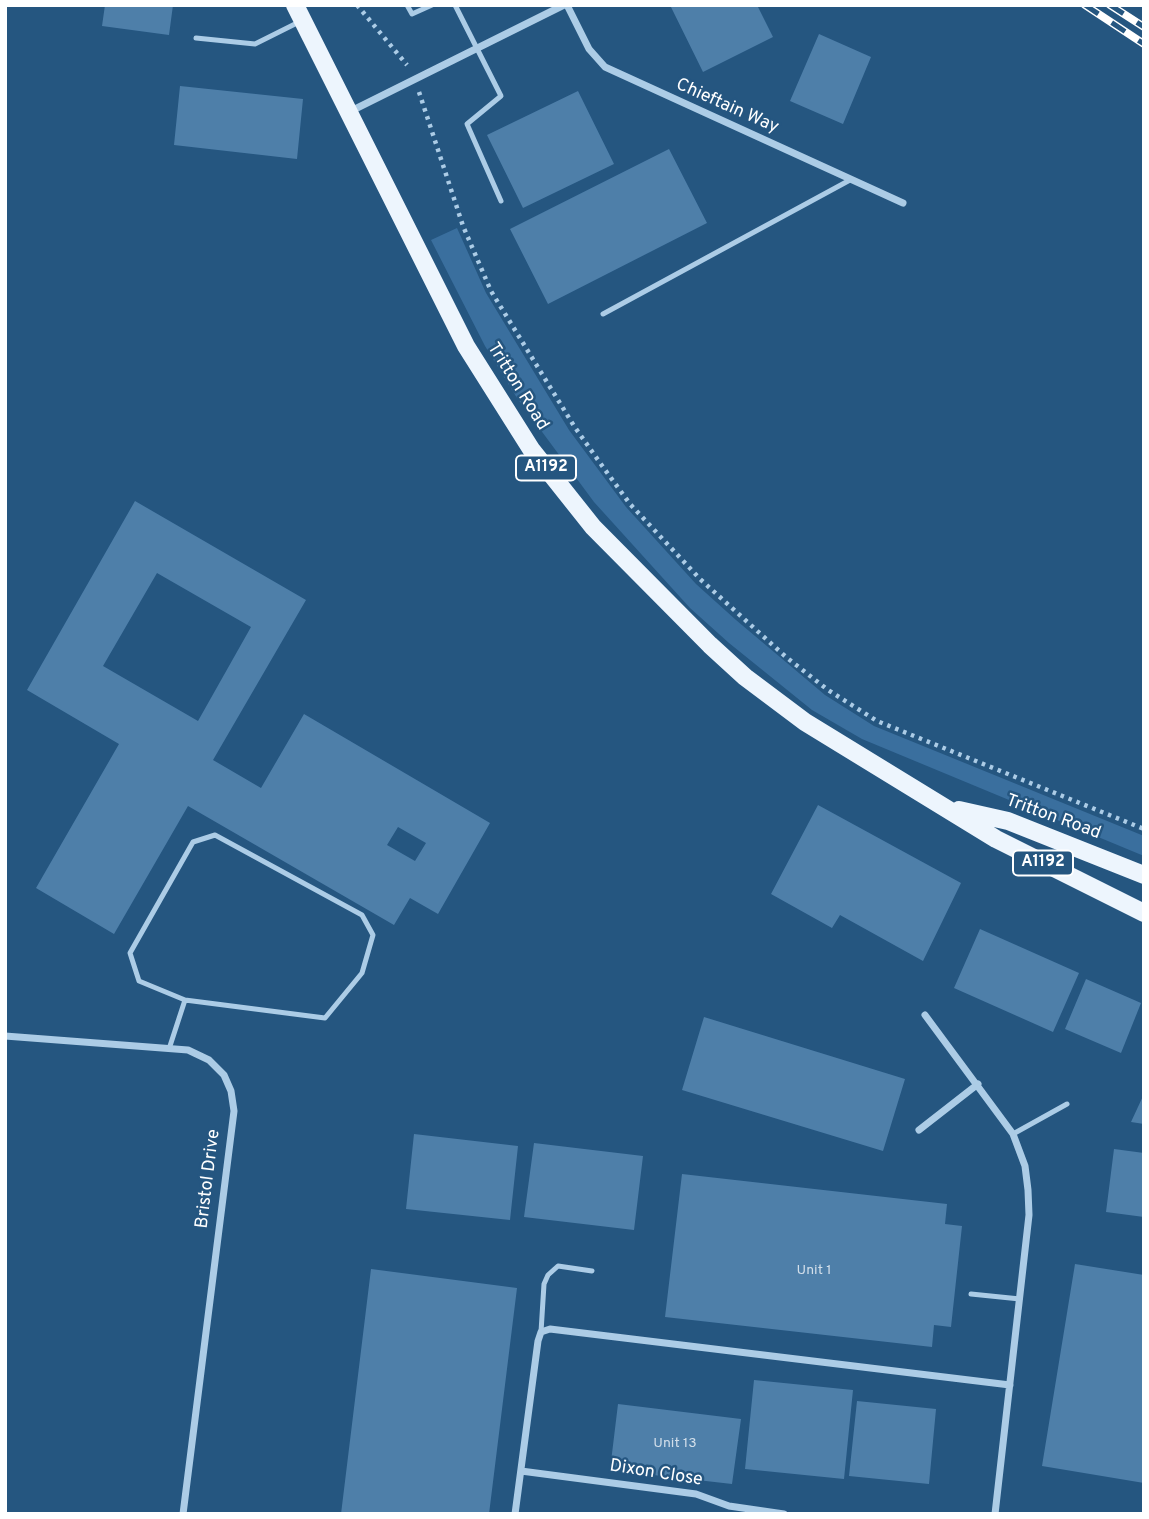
<!DOCTYPE html>
<style>
body{margin:0}
#map{position:relative;width:1149px;height:1519px;overflow:hidden;background:#255680;font-family:Overpass,sans-serif}
canvas{display:block}
.frame{position:absolute;inset:0;border:7px solid #fff;pointer-events:none}
</style>
<div id="map">
<canvas width="1149" height="1519"></canvas>
<div class="frame"></div>
</div>
<script>
const context = document.querySelector('canvas').getContext('2d');
context.lineJoin = 'round';
function paint(path, color) { context.fillStyle = color; context.fill(path, 'evenodd'); }
const poly = rows => new Path2D(rows.map(r => 'M' + r).join(''));
function strokePath(path, color, width, dash) { context.strokeStyle = color; context.lineWidth = width; context.lineCap = dash ? 'butt' : 'round'; context.setLineDash(dash || []); context.stroke(path); }
function label(font, color, halo, rows, align = 'center') {
  context.font = font + ' Overpass,sans-serif'; context.lineWidth = 5; context.setLineDash([]); context.textBaseline = 'middle'; context.strokeStyle = halo; context.fillStyle = color; for (const [text, x, y, turn = 0] of rows) {
    context.save(); context.translate(x, y); context.rotate((+turn || 0) * Math.PI / 180); context.textAlign = isNaN(turn) ? turn : align; if (halo) context.strokeText(text, 0, 0); context.fillText(text, 0, 0); context.restore();
  }
}
paint(poly([
 [457,228,486,293,569,430,626,507,696,584,736,620,825,695,874,726,1144,836,1144,856,862,739,812,710,729,643,690,608,594,502,517,398,485,346,431,240]
]), '#3a6f9e');
paint(poly([
 [105,5,173,5,169,35,102,26],
 [670,5,757,5,773,37,703,72],
 [819,34,871,57,843,124,790,101],
 [180,86,303,99,297,159,174,145],
 [578,91,614,164,523,208,487,135],
 [669,149,707,223,548,304,510,229],
 [135,501,306,600,213,760,261,788,304,714,490,823,438,914,410,898,394,925,188,806,114,934,36,888,119,744,27,690],
 [157,573,251,627,198,721,103,666],
 [398,827,426,843,415,861,387,845],
 [818,805,961,883,923,961,840,915,832,928,771,894],
 [980,929,1079,973,1053,1032,954,988],
 [1086,979,1141,1003,1121,1053,1065,1029],
 [704,1017,905,1079,883,1151,682,1090],
 [1144,1094,1144,1124,1131,1122],
 [414,1134,518,1146,510,1220,406,1209],
 [534,1143,643,1156,634,1230,524,1217],
 [1114,1149,1144,1153,1144,1217,1106,1212],
 [682,1174,947,1204,945,1224,962,1226,951,1327,934,1325,932,1347,665,1317],
 [1075,1264,1144,1275,1144,1483,1042,1466],
 [371,1269,517,1288,489,1514,341,1514],
 [754,1380,853,1390,844,1479,745,1469],
 [857,1401,936,1409,929,1484,849,1476],
 [618,1404,741,1419,732,1484,610,1470]
]), '#4e7fa9');
strokePath(poly([
 [357,5,407,65],
 [419,92,463,226,491,291,574,426,603,467,630,504,700,579,786,657,828,690,877,721,1144,829]
]), '#accce6', 4.5, [3.5, 5]);
strokePath(poly([
 [407,5,412,14,432,5],
 [455,5,501,96,467,124,501,201],
 [196,38,255,44,299,22],
 [603,314,850,180],
 [169,1049,185,1000,325,1018,362,973,373,935,362,915,215,835,193,842,130,953,139,981,185,1000],
 [1013,1134,1067,1104],
 [971,1294,1020,1299],
 [541,1332,544,1284,548,1275,558,1266,592,1271]
]), '#accce6', 5);
strokePath(poly([
 [567,5,589,49,605,67,903,203],
 [349,112,564,5],
 [925,1015,1013,1134,1025,1166,1028,1190,1029,1215,995,1514],
 [5,1036,188,1050,209,1060,224,1075,231,1091,234,1111,183,1514],
 [919,1130,978,1084],
 [521,1471,696,1494,729,1506,784,1514],
 [515,1514,538,1341,541,1332,550,1329,1010,1385]
]), '#accce6', 7);
strokePath(poly([
 [295,5,466,346,531,449,593,527,710,645,745,677,805,722,996,839,1144,913],
 [959,810,1008,821,1144,875]
]), '#edf5fd', 18);
const rail = poly([
 [1085,5,1144,44],
 [1110,5,1144,27]
]);
strokePath(rail, '#fff', 8);
strokePath(rail, '#255680', 5, [16]);
label('14px', '#d3dfea', null, [
 ["Unit 1",814,1271],
 ["Unit 13",675,1444]
]);
for (const [x, y, w] of [
 [546,468,60],
 [1043,863,60]
]) { const box = new Path2D(); box.roundRect(x - w / 2, y - 12.5, w, 25, 5); context.fillStyle = '#255680'; context.fill(box); strokePath(box, '#fff', 2); }
label('bold 16px', '#fff', null, [
 ["A1192",546,468],
 ["A1192",1043,863]
]);
label('18px', '#fff', '#255680', [
 ["Chieftain Way",727,107,24],
 ["Tritton Road",517,387,58],
 ["Tritton Road",1053,818,20],
 ["Bristol Drive",209,1179,-83],
 ["Dixon Close",656,1474,9]
]);
</script>
